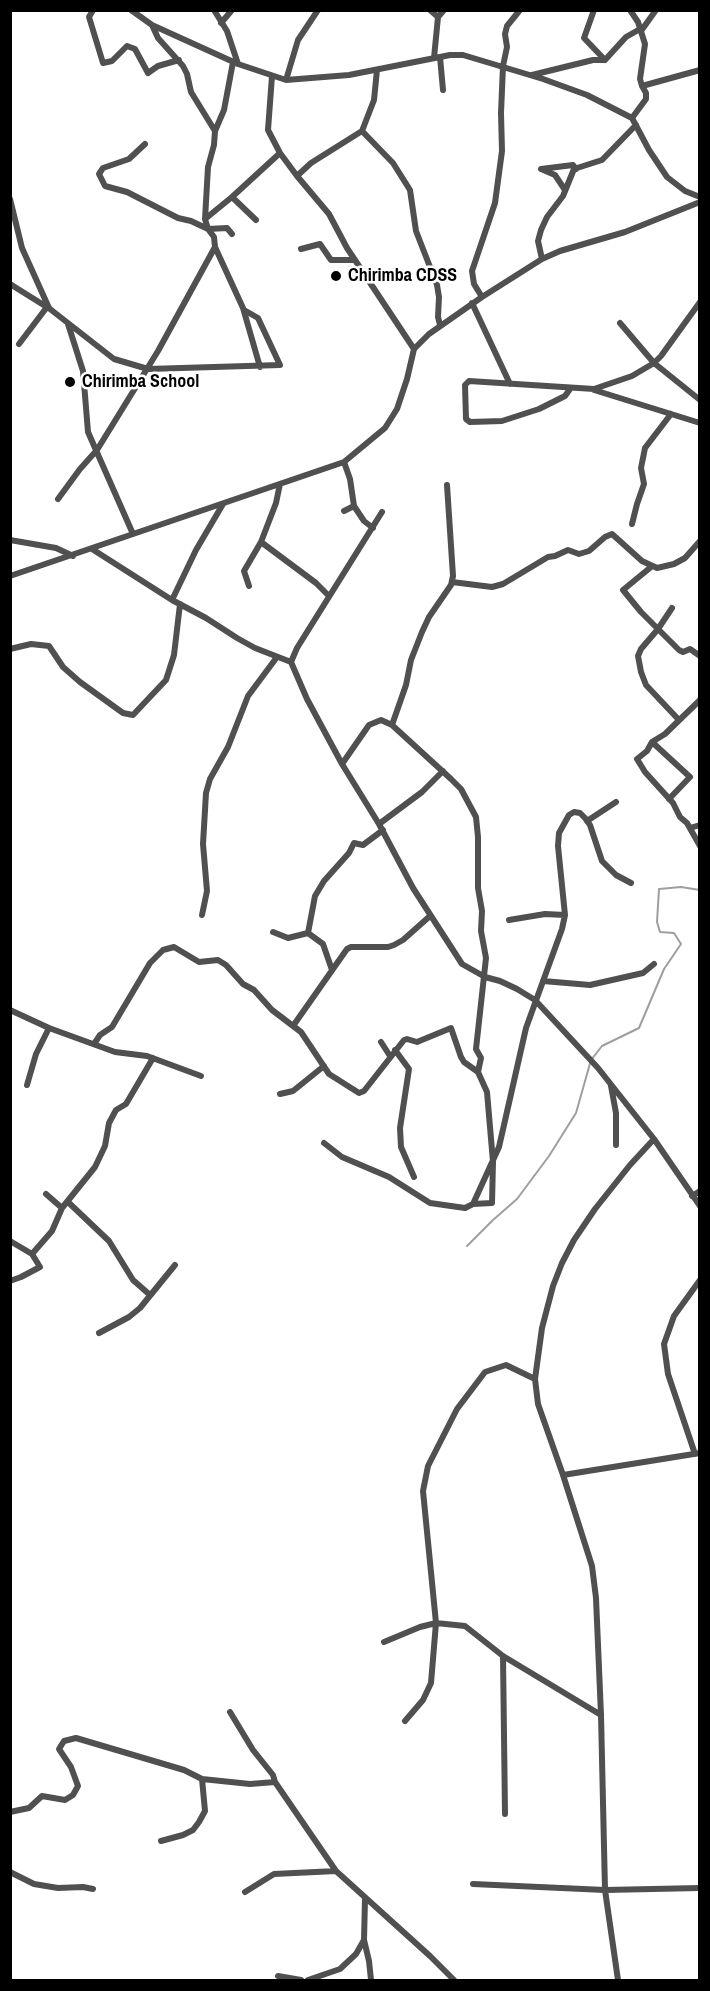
<!DOCTYPE html>
<style>
body{margin:0}
#map{position:relative;width:710px;height:1991px;overflow:hidden;background:#fff;font-family:"Archivo Narrow",sans-serif}
canvas{display:block}
.frame{position:absolute;inset:0;border:12px solid #000;pointer-events:none}
</style>
<div id="map">
<canvas width="710" height="1991"></canvas>
<div class="frame"></div>
</div>
<script>
const context = document.querySelector('canvas').getContext('2d');
context.lineJoin = 'round';
const poly = rows => new Path2D(rows.map(r => 'M' + r).join(''));
function strokePath(path, color, width, dash) { context.strokeStyle = color; context.lineWidth = width; context.lineCap = dash ? 'butt' : 'round'; context.setLineDash(dash || []); context.stroke(path); }
function label(font, color, halo, rows, align = 'center') {
  context.font = font + ' "Archivo Narrow",sans-serif'; context.lineWidth = 5; context.setLineDash([]); context.textBaseline = 'middle'; context.strokeStyle = halo; context.fillStyle = color; for (const [text, x, y, turn = 0] of rows) {
    context.save(); context.translate(x, y); context.rotate((+turn || 0) * Math.PI / 180); context.textAlign = isNaN(turn) ? turn : align; if (halo) context.strokeText(text, 0, 0); context.fillText(text, 0, 0); context.restore();
  }
}
strokePath(poly([
 [467,1246,493,1220,517,1199,549,1156,576,1113,591,1060,602,1046,639,1028,664,969,681,944,674,933,660,932,657,922,659,889,681,887,700,890]
]), '#9e9e9e', 2);
strokePath(poly([
 [93,10,89,17,103,63,112,61,127,46,135,49,148,73,158,66,179,60],
 [131,10,152,25,238,64,286,80,349,75,450,55,463,55,543,79,587,95,632,118,649,150,667,177,685,191,700,197],
 [214,10,227,31,238,64],
 [430,10,438,17],
 [594,10,584,38,605,60],
 [630,10,638,22,645,44,640,79,642,86,646,93,646,99,632,118],
 [221,23,232,10],
 [152,25,158,38,183,66,187,74,191,92,215,131,214,145,208,167,205,219],
 [641,31,656,10],
 [440,57,443,90],
 [434,58,438,17,444,10],
 [532,75,593,60,605,60,626,37,640,29],
 [272,76,268,130,280,153,297,176,329,214,347,248,414,349],
 [286,80,298,40,318,10],
 [642,86,700,70],
 [215,131,224,110,233,62],
 [362,131,393,163,410,190,416,231,437,285,439,297,438,317,440,325],
 [145,144,129,159,103,168,99,174,105,186,127,192,178,218,191,221,208,229,227,228,232,234],
 [297,176,311,163,362,131,374,100,377,70],
 [565,190,555,175,541,169,573,165,576,169],
 [232,197,256,220],
 [10,199,22,248,49,308],
 [215,247,243,308,260,367],
 [301,249,320,244,331,260,355,260],
 [542,259,538,241,541,230,547,217,563,196,574,169,602,160,636,125],
 [10,284,50,309,114,359,148,369,280,365,258,318,244,310],
 [482,297,474,284,472,271,495,203,502,151,501,113,503,66,507,47,505,34,507,26,520,10],
 [472,303,510,384],
 [620,323,654,363,700,400],
 [68,324,83,371,88,432,133,534],
 [19,344,47,307],
 [570,389,565,396,539,409,502,421,470,422,466,419,465,385,469,381,594,389,632,376,654,363,661,356,700,302],
 [594,390,700,423],
 [344,462,350,479,354,506],
 [280,484,276,503,261,542,316,583,329,596],
 [58,499,80,469,97,450,158,351,215,247,214,237,208,229,205,219,232,197,280,153],
 [344,511,354,506,364,521,373,528],
 [632,524,637,504,644,484,641,468,645,448,671,414],
 [10,540,56,548,73,556],
 [92,549,172,600,206,618,237,638,255,648,291,662,307,699,342,764,379,824,413,888,462,964,485,977,500,981,517,989,535,1000,598,1068,654,1139,700,1206],
 [651,567,623,590,641,612,679,650,683,652,690,649,700,656],
 [10,576,344,462,385,428,397,409,407,379,414,349,429,334,482,297,542,259,560,251,625,232,700,202],
 [452,582,492,587,503,584,548,557,555,556,568,550,579,554,589,551,605,537,612,534,642,561,657,568,674,564,685,558,700,541],
 [249,586,244,571,261,542],
 [172,600,196,550,223,504],
 [672,608,658,629,641,649,638,656,641,672,646,685,679,720],
 [10,649,31,644,49,646,63,667,80,682,123,713,133,715,166,680,174,655,180,604],
 [291,662,297,648,382,512],
 [700,700,665,734,652,742,647,751,637,759,645,772,673,803,680,817,687,823,700,846],
 [392,725,406,685,411,660,422,632,429,617,451,585,453,576,447,485],
 [652,742,690,777,669,799],
 [342,764,369,725,381,720,392,725,451,779,461,789,476,817,478,837,478,888,482,911,481,931,486,958,476,1049,481,1058,478,1072],
 [587,821,616,802],
 [379,824,422,792,443,771],
 [690,828,700,825],
 [202,915,207,891,203,844,206,793,210,779,228,747,248,696,277,657],
 [509,920,545,914,565,915],
 [273,932,288,938,308,933],
 [332,970,323,944,308,933,315,896,324,881,349,853,354,843,363,845,383,830],
 [543,981,590,985,643,973,654,964],
 [10,1010,49,1028,115,1052,147,1056,201,1076],
 [293,1026,347,949,351,947,388,947,394,945,403,940,430,916],
 [381,1042,390,1056],
 [94,1044,100,1035,112,1027,150,963,163,950,174,947,199,962,218,960,226,965,243,984,254,990,272,1010,301,1032,329,1074,359,1093,364,1091,404,1040,407,1039,417,1042,451,1028,461,1057,464,1062,478,1072,487,1092,493,1162,492,1203,473,1204],
 [395,1050,409,1069,400,1128,401,1147,414,1177],
 [27,1085,36,1054,49,1028],
 [611,1086,616,1113,616,1145],
 [280,1094,293,1091,324,1066],
 [324,1143,342,1157,389,1177,430,1203,465,1208,473,1204,499,1147,526,1028,562,929,565,915,558,846,559,833,569,815,574,812,580,813,585,818,590,825,602,861,616,875,631,883],
 [692,1196,700,1191],
 [68,1202,109,1241,133,1280,150,1295],
 [62,1208,95,1167,105,1146,109,1123,116,1110,126,1104,153,1058],
 [10,1241,32,1254,40,1267,21,1277,10,1281],
 [32,1254,52,1231,62,1208,46,1194],
 [99,1333,129,1317,140,1308,175,1265],
 [695,1454,668,1374,664,1344,674,1316,700,1280],
 [563,1475,700,1453],
 [384,1642,420,1627,436,1623,465,1626,503,1656,601,1715],
 [503,1656,505,1814],
 [230,1712,253,1750,273,1775,275,1782,336,1871,430,1956,454,1980],
 [405,1721,423,1700,431,1683,436,1623,423,1491,428,1466,457,1409,485,1372,506,1365,535,1379],
 [10,1812,29,1808,42,1796,65,1800,73,1795,78,1786,71,1767,59,1749,64,1741,76,1738,184,1770,202,1779,250,1784,275,1782],
 [161,1841,183,1835,193,1830,199,1822,205,1811,202,1779],
 [10,1872,34,1884,58,1888,83,1887,93,1889],
 [473,1884,605,1890,700,1888],
 [245,1892,274,1874,336,1871],
 [365,1899,364,1940,369,1961,371,1980],
 [278,1976,301,1980],
 [308,1980,340,1969,356,1954,364,1940],
 [618,1980,605,1890,601,1715,596,1598,592,1566,563,1475,538,1404,535,1379,542,1328,553,1286,562,1263,574,1240,595,1209,630,1165,654,1139]
]), '#505050', 6);
for (const [x, y, r, color] of [
 [336,276,6,"#000"],
 [70,382,6,"#000"]
]) { const dot = new Path2D(); dot.arc(x, y, r, 0, 2 * Math.PI); context.fillStyle = color; context.fill(dot); strokePath(dot, '#fff', 2); }
label('bold 18px', '#000', '#fff', [
 ["Chirimba CDSS",348,276],
 ["Chirimba School",82,382]
], 'left');
</script>
